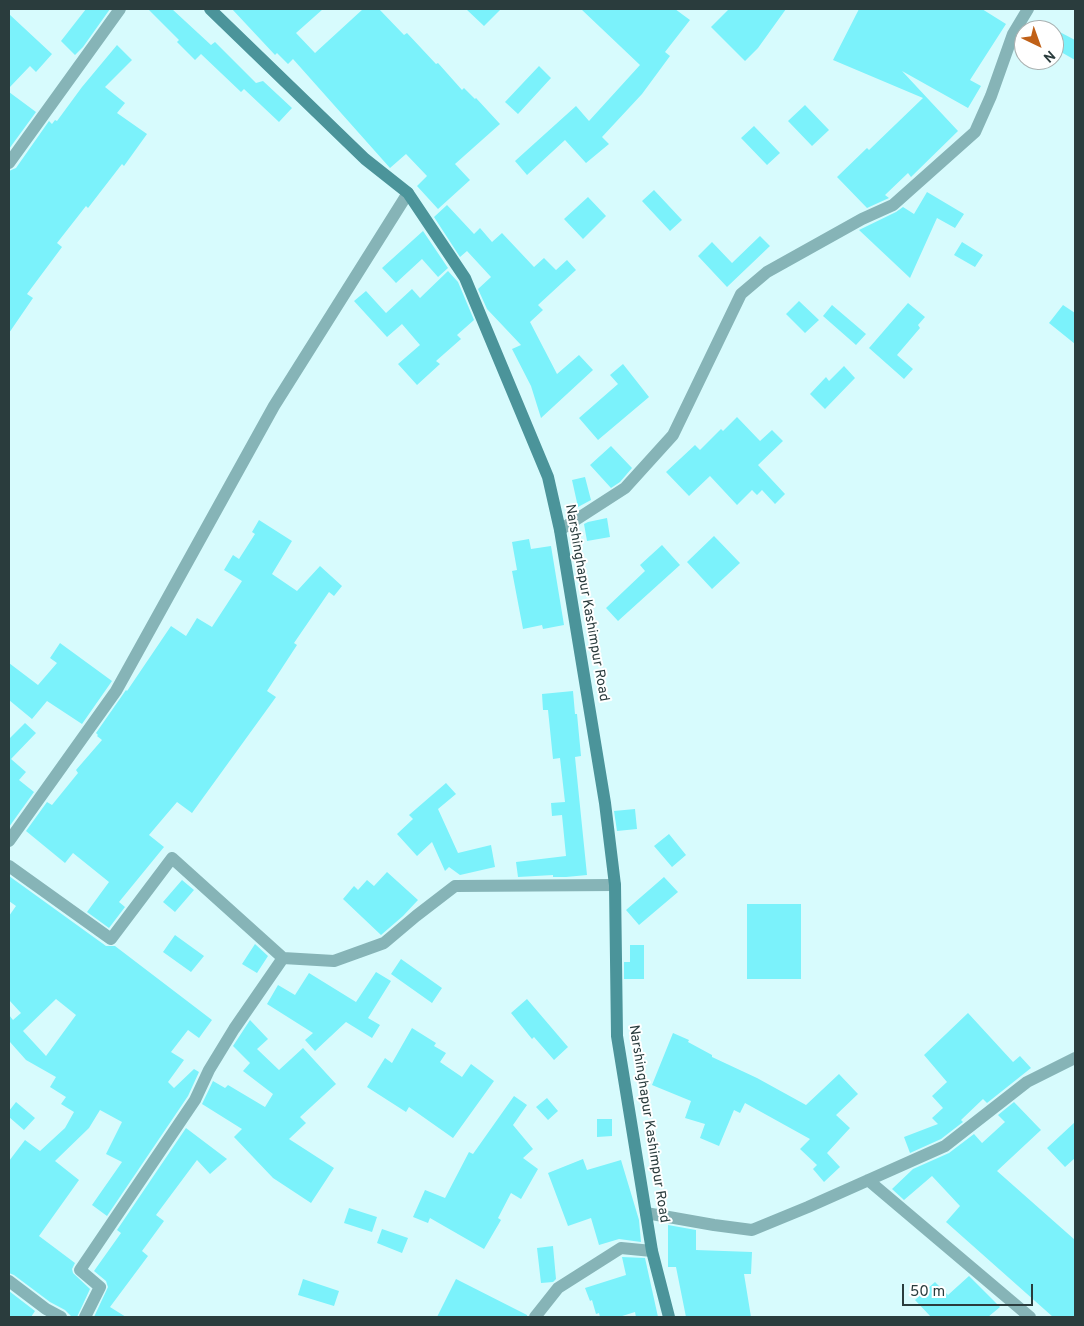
<!DOCTYPE html>
<style>
body{margin:0}
#map{position:relative;width:1084px;height:1326px;overflow:hidden;background:#d7fbfd;font-family:Overpass,sans-serif}
canvas{display:block}
.frame{position:absolute;inset:0;border:10px solid #2a3c3d;pointer-events:none}
.north{position:absolute;left:1014px;top:20px;width:50px;height:50px;box-sizing:border-box;background:#fff;border:1px solid #aab1b1;border-radius:50%;rotate:138deg;font-size:14px;font-weight:700;line-height:20px;text-align:center;color:#2a3c3d}
.north::after{content:'';display:block;margin:auto;width:18px;height:22px;background:#c06118;clip-path:polygon(50% 0,100% 100%,50% 72%,0 100%)}
.scale{position:absolute;left:902px;top:1284px;width:131px;height:22px;box-sizing:border-box;border:2px solid #2a3c3d;border-top:0;padding-left:6px;font-size:15px;line-height:18px;white-space:nowrap;color:#2a3c3d;-webkit-text-stroke:4px #fff;paint-order:stroke}
</style>
<div id="map">
<canvas width="1084" height="1326"></canvas>
<div class="frame"></div>
<div class="north">N</div>
<div class="scale">50 m</div>
</div>
<script>
const context = document.querySelector('canvas').getContext('2d');
context.lineJoin = 'round';
function paint(path, color) { context.fillStyle = color; context.fill(path, 'evenodd'); }
const poly = rows => new Path2D(rows.map(r => 'M' + r).join(''));
function strokePath(path, color, width, dash) { context.strokeStyle = color; context.lineWidth = width; context.lineCap = dash ? 'butt' : 'round'; context.setLineDash(dash || []); context.stroke(path); }
function label(font, color, halo, rows, align = 'center') {
  context.font = font + ' Overpass,sans-serif'; context.lineWidth = 4; context.setLineDash([]); context.textBaseline = 'middle'; context.strokeStyle = halo; context.fillStyle = color; for (const [text, x, y, turn = 0] of rows) {
    context.save(); context.translate(x, y); context.rotate((+turn || 0) * Math.PI / 180); context.textAlign = isNaN(turn) ? turn : align; if (halo) context.strokeText(text, 0, 0); context.fillText(text, 0, 0); context.restore();
  }
}
paint(poly([
 [86,9,110,9,83,47,75,55,61,41],
 [148,9,172,9,211,45,215,42,256,83,263,81,292,108,279,122,244,89,241,92,201,54,195,60,177,42,179,40],
 [232,9,323,9,296,33,315,53,363,9,379,9,404,35,407,33,436,64,438,63,462,90,464,88,475,99,476,98,500,124,455,164,470,180,438,209,417,186,427,176,406,154,390,168,293,59,288,64,277,53,275,55],
 [466,9,501,9,484,26],
 [581,9,675,9,690,20,665,52,670,56,642,94,602,137,609,144,586,163,565,140,527,175,515,161,576,106,589,121,640,65],
 [729,9,786,9,758,48,745,61,711,27],
 [859,9,982,9,1006,24,970,80,981,86,968,108,902,71,958,131,911,177,908,173,885,195,889,198,867,208,837,177,867,148,869,150,923,98,833,60],
 [9,14,52,54,36,72,30,66,9,88],
 [1054,29,1075,40,1075,60,1054,48],
 [117,45,132,60,105,87,125,103,117,113,147,134,124,166,122,164,88,208,86,206,57,243,62,247,27,294,33,298,9,333,9,171,16,168,49,121,52,124,55,120,57,121,82,87],
 [539,66,551,78,518,114,505,102],
 [9,92,36,112,9,149],
 [805,105,829,130,812,146,788,121],
 [754,126,780,153,767,165,741,138],
 [654,190,682,220,670,231,642,201],
 [927,192,964,214,955,228,937,218,910,278,859,230,896,212,903,207,914,214],
 [588,197,606,216,583,239,564,219],
 [447,205,474,234,480,228,492,242,502,233,534,267,544,258,556,270,567,260,576,270,538,305,543,310,530,322,557,374,579,355,593,370,541,418,531,386,512,349,521,345,487,309,478,289,491,277,467,251,460,257,434,217],
 [423,231,448,268,438,277,422,259,396,283,382,268],
 [760,236,770,246,727,287,698,256,712,242,732,263],
 [962,242,983,255,975,267,954,255],
 [448,271,458,282,474,320,457,335,461,339,436,361,440,364,417,385,398,364,420,345,402,324,387,337,354,301,366,291,386,313,412,289,420,298],
 [799,301,819,320,805,333,786,314],
 [908,303,925,317,918,325,920,328,897,355,913,369,904,379,869,348],
 [832,305,866,334,856,345,823,316],
 [1063,305,1075,313,1075,344,1049,323],
 [623,364,649,397,598,440,579,418,618,384,610,375],
 [844,366,855,378,825,409,810,394,826,377,829,381],
 [737,417,760,441,772,430,783,441,758,465,785,494,775,504,762,490,757,495,752,490,737,505,710,476,689,496,666,472,695,445,700,450,721,429,723,431],
 [611,446,632,468,620,482,611,488,590,465],
 [585,477,591,500,578,507,572,480],
 [607,518,610,537,587,541,584,524,588,522],
 [259,520,292,541,272,574,297,591,320,566,342,586,334,596,329,592,294,643,297,645,267,691,276,697,192,813,177,802,149,835,164,847,119,902,125,907,109,928,87,912,109,882,73,853,65,863,26,831,47,802,52,805,78,773,76,770,102,740,97,736,98,735,96,733,126,690,127,691,171,626,186,636,197,618,212,627,242,581,224,570,233,555,239,559,255,534,252,532],
 [714,536,740,563,712,589,687,562],
 [529,539,531,549,551,546,564,625,543,629,542,625,523,629,512,571,517,570,512,542],
 [662,545,680,565,618,621,606,608,645,571,640,565],
 [60,643,112,681,82,724,47,701,32,719,9,700,9,663,38,685,57,663,50,658],
 [573,691,575,714,577,714,581,756,575,757,587,875,566,877,553,877,553,875,518,877,516,862,566,856,562,815,552,816,551,803,565,802,560,758,553,759,548,710,543,710,542,694],
 [25,723,36,733,11,759,26,772,19,780,34,792,9,827,9,739],
 [446,783,456,794,438,809,458,853,491,845,495,867,460,875,449,867,445,871,432,842,417,856,397,834,413,819,409,815],
 [635,809,637,829,617,831,614,811],
 [669,834,686,855,672,867,654,846],
 [387,872,418,900,403,916,381,935,343,899,354,886,358,890,367,880,374,886],
 [9,876,106,946,115,946,212,1020,199,1038,188,1030,171,1052,184,1060,168,1082,174,1088,194,1069,199,1072,188,1096,107,1216,92,1205,122,1162,106,1154,122,1122,100,1110,89,1128,55,1161,79,1180,39,1236,75,1263,72,1269,73,1273,90,1289,77,1317,72,1317,65,1310,50,1302,14,1275,9,1273,9,1161,25,1140,40,1151,65,1128,74,1112,61,1104,66,1097,50,1087,56,1077,26,1060,10,1042,9,1044,9,1015,13,1020,21,1013,9,1000,9,916,16,906,9,901],
 [56,999,76,1015,46,1056,23,1031],
 [664,877,678,892,639,925,626,910],
 [182,880,194,890,175,912,163,902],
 [747,904,801,904,801,979,747,979],
 [175,935,204,956,191,972,163,952],
 [255,944,268,956,257,973,242,964],
 [630,945,644,945,644,979,624,979,624,962,630,962],
 [401,959,442,988,432,1003,391,974],
 [376,972,391,981,368,1018,380,1025,372,1038,346,1022,315,1051,305,1040,313,1033,267,1004,278,985,295,995,309,973,356,1002],
 [527,999,568,1047,554,1060,534,1037,532,1039,511,1013],
 [968,1013,1013,1062,1020,1056,1031,1068,987,1103,983,1099,961,1120,963,1122,941,1139,910,1153,904,1137,938,1124,932,1118,943,1108,932,1096,947,1082,924,1055],
 [250,1020,268,1039,257,1049,279,1070,303,1048,336,1084,300,1117,306,1123,289,1139,334,1168,311,1203,273,1178,234,1137,242,1129,202,1104,213,1081,225,1088,228,1085,265,1107,273,1094,243,1071,250,1063,233,1046],
 [412,1028,436,1043,434,1046,446,1053,440,1062,462,1077,471,1064,494,1081,453,1138,409,1107,406,1112,367,1087,385,1058,392,1063],
 [673,1033,689,1040,688,1042,712,1055,712,1057,757,1078,806,1105,839,1074,858,1094,836,1115,850,1128,827,1153,840,1167,824,1182,813,1169,817,1165,800,1149,810,1139,745,1103,740,1113,734,1110,719,1146,700,1138,705,1124,685,1118,691,1101,652,1085],
 [514,1096,527,1105,513,1125,533,1149,523,1158,538,1169,521,1199,511,1193,498,1218,501,1220,484,1249,430,1218,428,1223,413,1217,425,1190,445,1198,469,1152,473,1154],
 [547,1098,558,1111,548,1120,536,1107],
 [16,1102,35,1118,24,1130,9,1117,9,1111],
 [1014,1102,1041,1130,997,1171,1075,1240,1075,1317,1053,1317,946,1222,960,1206,932,1176,904,1200,892,1189,913,1169,949,1153,974,1134,982,1143,1005,1122,998,1115],
 [597,1119,612,1119,612,1136,597,1137],
 [1075,1122,1075,1158,1065,1167,1047,1148],
 [186,1128,227,1159,210,1174,197,1160,156,1215,164,1221,142,1251,148,1256,110,1307,126,1317,94,1317,108,1287,106,1281,94,1271,121,1233,117,1230],
 [583,1159,587,1170,621,1160,639,1220,641,1242,619,1239,599,1245,591,1218,568,1226,548,1173],
 [349,1208,377,1217,372,1232,344,1223],
 [668,1225,696,1230,696,1250,752,1252,751,1274,744,1274,751,1317,686,1317,676,1267,668,1267],
 [382,1229,408,1238,402,1253,377,1243],
 [553,1246,556,1279,553,1282,541,1283,537,1248],
 [622,1257,645,1258,658,1317,636,1317,635,1312,619,1317,600,1317,599,1313,596,1314,592,1300,590,1301,585,1288,626,1275],
 [969,1276,1000,1307,988,1317,931,1317,915,1300,935,1282,948,1295],
 [303,1279,339,1291,334,1306,298,1295],
 [456,1279,527,1315,527,1317,437,1317],
 [9,1291,35,1311,31,1317,9,1317]
]), '#7bf2fb');
strokePath(poly([
 [9,163,120,9],
 [560,530,625,488,673,435,741,294,767,272,862,219,893,205,975,132,991,96,1013,34,1028,9],
 [9,841,116,691,274,406,408,193],
 [9,866,111,939,172,858,283,958],
 [868,1180,1030,1317],
 [646,1213,714,1225,752,1230,808,1207,945,1146,1027,1082,1075,1058],
 [9,1281,46,1309,61,1317],
 [85,1317,100,1287,80,1270,195,1100,209,1070,234,1029,283,958,334,961,384,943,416,916,455,886,615,885],
 [535,1317,558,1288,621,1248,652,1251]
]), '#86b4b7', 12);
strokePath(poly([
 [210,9,365,159,408,193,465,278,548,477,560,530,605,803,615,885,617,1036,652,1251,669,1317]
]), '#4b949a', 12);
label('14px', '#2a3c3d', '#fff', [
 ["Narshinghapur Kashimpur Road",586,603,80],
 ["Narshinghapur Kashimpur Road",648,1124,81]
]);
</script>
